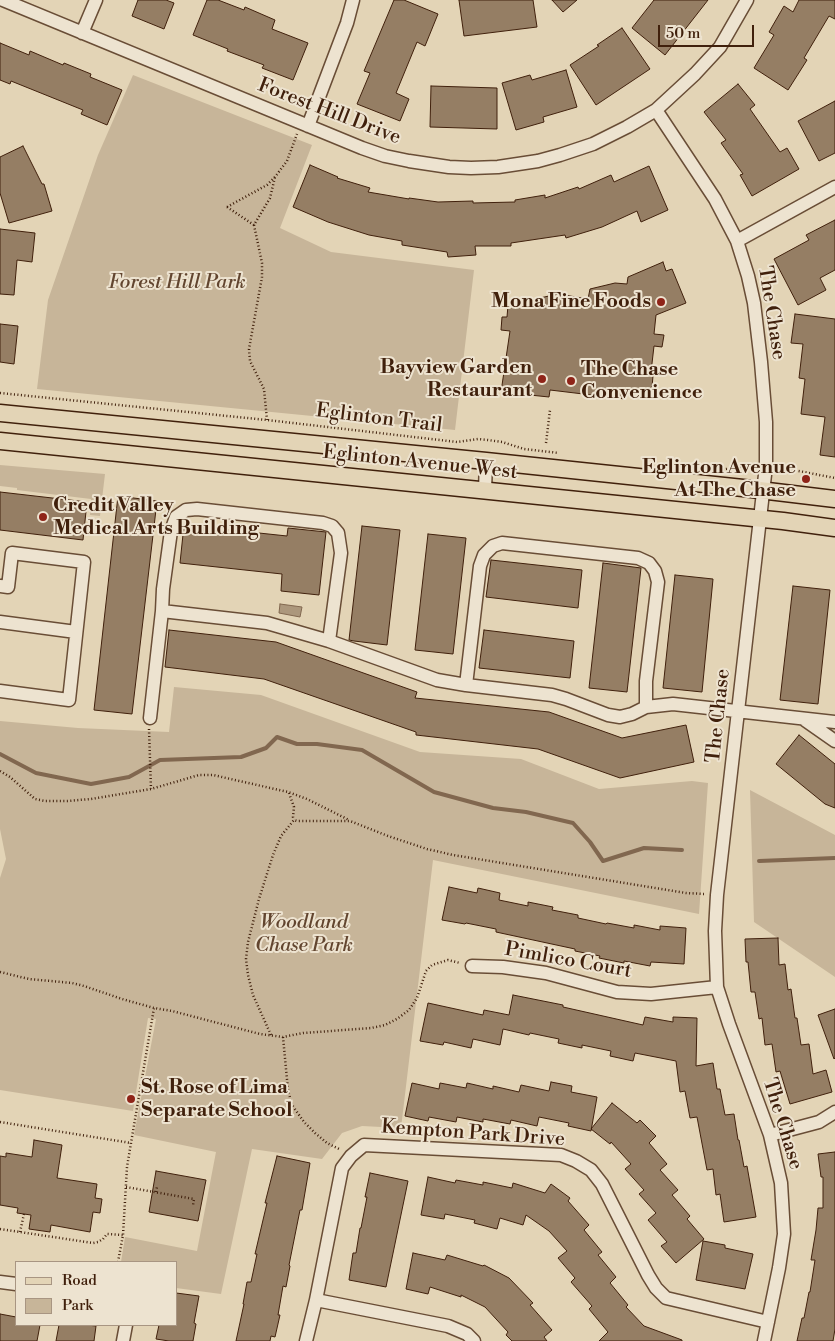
<!DOCTYPE html>
<style>
body{margin:0}
#map{position:relative;width:835px;height:1341px;overflow:hidden;background:#e3d4b6;font-family:"Libre Bodoni",serif}
canvas{display:block}
.legend{position:absolute;left:15px;top:1261px;width:162px;height:65px;box-sizing:border-box;background:#ede3d0;border:1px solid #a89582;margin:0;padding:6px 9px;list-style:none;font-size:15px;color:#40200c}
.legend li{display:flex;align-items:center;gap:10px;height:25px}
.legend b{width:25px;border:1px solid #a89582}
.scale{position:absolute;left:658px;top:25px;width:96px;height:22px;box-sizing:border-box;border:2px solid #40200c;border-top:0;padding-left:6px;font-size:15px;line-height:18px;white-space:nowrap;color:#40200c;-webkit-text-stroke:4px #ede3d0;paint-order:stroke}
</style>
<div id="map">
<canvas width="835" height="1341"></canvas>
<ul class="legend">
<li><b style="height:6px;background:#e3d4b6"></b>Road</li>
<li><b style="height:14px;background:#c7b599"></b>Park</li>
</ul>
<div class="scale">50 m</div>
</div>
<script>
const context = document.querySelector('canvas').getContext('2d');
context.lineJoin = 'round';
function paint(path, color) { context.fillStyle = color; context.fill(path, 'evenodd'); }
const poly = rows => new Path2D(rows.map(r => 'M' + r).join(''));
function strokePath(path, color, width, dash) { context.strokeStyle = color; context.lineWidth = width; context.lineCap = dash ? 'butt' : 'round'; context.setLineDash(dash || []); context.stroke(path); }
function label(font, color, halo, rows, align = 'center') {
  context.font = font + ' "Libre Bodoni",serif'; context.lineWidth = 4; context.setLineDash([]); context.textBaseline = 'middle'; context.strokeStyle = halo; context.fillStyle = color; for (const [text, x, y, turn = 0] of rows) {
    context.save(); context.translate(x, y); context.rotate((+turn || 0) * Math.PI / 180); context.textAlign = isNaN(turn) ? turn : align; if (halo) context.strokeText(text, 0, 0); context.fillText(text, 0, 0); context.restore();
  }
}
paint(poly([
 [133,75,312,145,280,228,331,252,474,270,455,430,37,389,48,300,98,155],
 [0,465,105,474,100,516,90,515,91,499,17,490,17,488,0,486],
 [174,687,261,695,420,752,521,759,599,789,692,781,708,783,699,914,433,860,401,1128,362,1126,342,1133,322,1159,252,1149,221,1294,176,1288,176,1262,121,1262,125,1237,197,1251,216,1152,134,1135,156,1019,148,1018,133,1111,0,1090,0,878,6,859,0,829,0,721,78,728,169,732],
 [750,790,835,835,835,977,754,922]
]), '#c7b599');
const water = poly([
 [280,604,302,607,300,617,279,613,280,604]
]);
paint(water, '#ac977c');
strokePath(water, '#81674f', 1);
strokePath(poly([
 [0,754,36,773,91,784,129,777,160,760,241,757,266,748,277,737,297,744,317,744,362,750,434,792,493,808,526,812,573,823,590,842,603,861,644,848,682,850],
 [759,861,835,858]
]), '#81674f', 4);
const building = poly([
 [138,0,166,0,174,3,164,29,132,16,138,0],
 [207,0,218,0,244,10,245,7,275,20,272,29,308,43,293,80,262,68,264,65,227,51,228,49,193,35,207,0],
 [394,0,404,0,438,14,425,46,417,42,396,93,409,99,400,121,357,104,370,73,364,71,394,0],
 [459,0,533,0,537,27,464,36,459,0],
 [552,0,577,0,563,12,552,0],
 [654,0,708,0,665,55,632,28,654,0],
 [799,0,835,0,835,19,829,16,804,58,807,60,788,90,754,68,774,35,769,32,784,6,793,12,799,0],
 [622,28,650,69,596,105,570,65,599,46,597,45,622,28],
 [0,43,29,55,30,51,63,65,64,63,91,74,90,77,122,90,107,125,81,114,83,110,11,81,10,84,0,80,0,43],
 [566,70,577,107,543,117,544,122,516,130,502,83,530,75,532,80,566,70],
 [738,84,755,105,750,109,780,152,787,148,799,169,752,196,740,175,743,174,721,143,726,140,704,112,738,84],
 [431,86,497,88,497,129,430,127,431,86],
 [835,101,835,153,819,161,798,121,835,101],
 [23,146,42,184,44,184,52,211,9,223,0,193,0,157,23,146],
 [310,165,338,177,337,178,370,188,368,192,409,199,409,198,438,202,473,201,473,203,515,202,515,200,545,195,545,198,578,187,579,189,611,175,614,182,649,166,668,210,641,222,637,211,602,227,566,238,565,235,511,243,511,246,475,246,476,255,448,257,447,252,402,245,402,241,369,235,328,222,293,207,310,165],
 [835,220,835,270,820,278,826,290,798,305,774,259,809,240,806,235,835,220],
 [0,229,35,233,32,262,17,260,14,295,0,294,0,229],
 [663,262,666,271,672,269,686,303,656,315,654,334,664,335,662,347,654,346,651,372,653,376,652,387,643,394,626,392,625,399,550,390,549,397,501,392,510,331,501,330,502,317,507,317,508,305,558,294,588,299,590,289,615,283,627,284,628,277,663,262],
 [795,314,835,319,835,457,820,455,825,417,801,414,805,379,799,378,803,344,791,343,795,314],
 [0,324,18,326,14,364,0,362,0,324],
 [0,492,87,502,83,540,0,530,0,492],
 [118,496,157,501,132,714,94,710,118,496],
 [184,525,287,536,288,528,326,532,319,595,281,591,282,574,180,563,184,525],
 [362,526,400,530,387,645,354,641,349,640,362,526],
 [428,534,466,538,453,654,415,650,428,534],
 [491,560,582,570,578,608,486,597,491,560],
 [603,563,641,568,627,692,589,688,603,563],
 [675,575,713,579,702,692,663,688,675,575],
 [793,586,830,590,818,704,780,700,793,586],
 [169,630,276,642,417,692,415,698,549,712,622,738,686,725,694,762,620,778,538,749,416,735,416,732,264,679,165,667,169,630],
 [484,630,574,641,570,678,479,668,484,630],
 [799,735,835,764,835,808,825,804,776,764,799,735],
 [449,887,477,893,478,888,500,893,499,900,528,906,528,902,553,907,552,910,578,915,578,918,606,924,607,923,634,928,634,925,660,930,660,926,686,928,684,964,651,962,650,966,624,961,624,963,599,958,600,956,575,951,575,949,496,932,496,929,466,923,465,924,442,920,449,887],
 [778,938,779,965,785,964,788,990,791,989,795,1018,797,1018,801,1045,809,1044,813,1074,826,1070,832,1092,790,1104,780,1071,776,1072,772,1044,765,1045,762,1018,759,1019,755,992,751,992,748,962,746,962,745,939,778,938],
 [513,995,563,1005,563,1007,643,1025,645,1017,673,1022,673,1017,697,1018,696,1066,713,1063,717,1089,720,1089,725,1115,734,1114,738,1140,739,1140,744,1167,747,1166,756,1217,724,1222,720,1194,716,1195,713,1169,707,1170,697,1117,690,1118,685,1091,680,1092,676,1061,635,1053,633,1061,610,1056,611,1051,582,1045,582,1048,558,1043,559,1039,530,1033,529,1035,503,1029,500,1045,473,1039,471,1048,444,1042,443,1045,420,1041,428,1003,483,1015,484,1010,509,1015,513,995],
 [835,1009,835,1058,834,1059,818,1015,835,1009],
 [551,1082,572,1086,571,1092,597,1097,591,1131,568,1126,569,1123,539,1117,537,1126,511,1120,510,1124,483,1119,483,1122,457,1117,456,1122,429,1117,428,1121,405,1116,412,1083,439,1089,440,1083,466,1088,467,1083,493,1089,493,1086,519,1092,521,1085,549,1091,551,1082],
 [612,1103,637,1123,640,1120,656,1136,649,1143,667,1164,660,1170,678,1190,672,1195,690,1216,687,1219,704,1239,676,1263,661,1246,667,1242,648,1220,656,1213,639,1194,644,1190,625,1169,631,1164,611,1142,610,1144,591,1129,612,1103],
 [34,1140,62,1145,57,1178,97,1184,95,1198,102,1199,100,1213,93,1212,90,1232,51,1225,50,1232,29,1229,31,1215,17,1213,18,1208,0,1205,0,1156,6,1157,6,1153,32,1157,34,1140],
 [835,1152,835,1329,833,1341,797,1341,802,1318,804,1318,809,1292,810,1292,815,1260,811,1260,816,1230,818,1208,823,1208,823,1177,821,1177,818,1154,835,1152],
 [277,1156,310,1163,302,1210,300,1210,289,1265,290,1266,286,1287,283,1286,278,1315,280,1315,275,1337,271,1336,270,1341,236,1341,244,1304,243,1304,247,1282,251,1282,257,1254,255,1254,267,1203,265,1203,277,1156],
 [156,1171,206,1180,198,1221,149,1212,156,1171],
 [370,1173,408,1181,386,1287,349,1280,353,1253,356,1253,360,1228,361,1228,367,1197,365,1197,370,1173],
 [428,1177,455,1183,456,1180,483,1185,483,1182,512,1188,513,1183,545,1193,551,1184,570,1198,568,1201,589,1225,584,1230,602,1252,598,1255,616,1277,610,1283,628,1305,626,1307,644,1326,682,1340,682,1341,599,1341,608,1332,589,1309,592,1306,571,1282,575,1278,558,1258,567,1251,549,1231,526,1215,523,1225,500,1218,497,1229,474,1223,475,1220,445,1214,444,1219,421,1215,428,1177],
 [703,1241,725,1245,725,1248,753,1254,745,1289,696,1280,703,1241],
 [413,1253,445,1260,447,1255,483,1266,484,1265,509,1278,533,1303,530,1305,552,1330,544,1337,547,1341,512,1341,506,1335,508,1332,485,1307,461,1295,461,1297,430,1287,428,1294,406,1289,413,1253],
 [176,1293,199,1296,194,1323,196,1324,193,1341,169,1341,156,1339,159,1325,176,1325,176,1293],
 [0,1314,16,1317,16,1325,40,1325,37,1341,0,1341,0,1314],
 [59,1325,87,1325,96,1326,94,1341,56,1341,59,1325]
]);
paint(building, '#957e64');
strokePath(building, '#40200c', 1);
const minor = poly([
 [3,0,362,148,385,156,409,161,449,167,471,168,498,167,538,161,560,155,593,144,627,127,656,110,695,74,720,47,747,0],
 [82,33,96,0],
 [656,110,715,199,737,241,748,276,754,303,761,362,766,422,766,466,717,895,715,931,717,987,729,1024,770,1135,781,1183,784,1234,779,1268,764,1341],
 [308,126,347,23,353,0],
 [737,241,835,187],
 [485,490,486,461],
 [0,586,8,587,12,553,84,562,69,700,0,691],
 [162,611,267,623,329,641,437,680,466,685,552,695,566,699,608,715,620,717,632,714,646,707,673,704,835,722],
 [0,622,76,632],
 [466,685,480,566,484,555,493,546,502,543,638,558,649,563,655,571,658,582,646,681,646,707],
 [150,718,162,611,163,589,171,531,176,517,186,510,197,509,323,523,332,526,338,533,341,553,329,641],
 [805,720,835,741],
 [472,966,503,967,546,973,617,992,651,994,717,987],
 [770,1135,819,1122,835,1112],
 [0,1282,16,1284],
 [316,1300,448,1326,467,1334,474,1341],
 [123,1341,126,1325],
 [306,1341,316,1300,342,1168,351,1156,364,1145,561,1155,576,1161,591,1170,602,1184,648,1275,656,1288,666,1298,768,1322]
]);
const major = poly([
 [0,413,486,461,743,488,835,499],
 [0,441,783,521,835,528]
]);
strokePath(minor, '#694d36', 15);
strokePath(major, '#40200c', 19);
strokePath(poly([
 [227,207,267,185,275,177,287,161,297,134],
 [227,207,254,225],
 [0,393,267,420,457,442,478,439,488,440,502,442,524,449,559,453],
 [267,420,264,389,250,361,249,349,262,277,262,263,254,225,270,198,275,177],
 [546,443,550,410],
 [778,467,835,478],
 [719,470,755,465],
 [149,729,151,789],
 [0,771,10,777,35,799,45,801,67,801,91,799,151,789,199,775,213,775,288,792,307,799,349,820],
 [289,793,294,807,293,817,294,820],
 [0,972,29,979,72,983,84,986,122,999,154,1008,172,1011,260,1034,283,1037,303,1033,371,1028,385,1025,397,1019,409,1010,417,998,426,971,432,965,448,960,460,963],
 [271,1035,253,995,248,975,246,959,248,942,259,899,273,855,281,836,294,820,297,821,350,821,388,836,427,849,453,855,686,893,704,894],
 [283,1037,288,1090,292,1105,304,1122,315,1133,327,1143,341,1150],
 [0,1122,131,1143],
 [126,1187,194,1199,193,1205],
 [156,1192,157,1187],
 [0,1229,93,1243,98,1242,103,1239,107,1234,123,1235],
 [20,1232,24,1214],
 [118,1262,123,1235,127,1167,131,1143,154,1008]
]), '#40200c', 2.5, [1, 2.5]);
strokePath(minor, '#ede3d0', 12);
strokePath(major, '#e3d4b6', 16);
for (const [x, y, r, color] of [
 [661,302,5,"#8f2418"],
 [542,379,5,"#8f2418"],
 [571,381,5,"#8f2418"],
 [806,479,5,"#8f2418"],
 [43,517,5,"#8f2418"],
 [131,1099,5,"#8f2418"]
]) { const dot = new Path2D(); dot.arc(x, y, r, 0, 2 * Math.PI); context.fillStyle = color; context.fill(dot); strokePath(dot, '#ede3d0', 2); }
label('20px', '#40200c', '#ede3d0', [
 ["Forest Hill Drive",329,112,21],
 ["The Chase",771,313,81],
 ["Eglinton Trail",379,419,7],
 ["Eglinton Avenue West",420,463,6],
 ["The Chase",719,716,-84],
 ["Pimlico Court",568,961,10],
 ["The Chase",782,1124,73],
 ["Kempton Park Drive",473,1134,4]
]);
label('italic 20px', '#62452f', '#ede3d0', [
 ["Forest Hill Park",177,283],
 ["Woodland",304,923],
 ["Chase Park",304,946]
]);
label('bold 20px', '#40200c', '#ede3d0', [
 ["Mona Fine Foods",651,302],
 ["Bayview Garden",532,368],
 ["Restaurant",532,391],
 ["The Chase",581,370,"left"],
 ["Convenience",581,393,"left"],
 ["Eglinton Avenue",796,468],
 ["At The Chase",796,491],
 ["Credit Valley",53,506,"left"],
 ["Medical Arts Building",53,529,"left"],
 ["St. Rose of Lima",141,1088,"left"],
 ["Separate School",141,1111,"left"]
], 'right');
</script>
